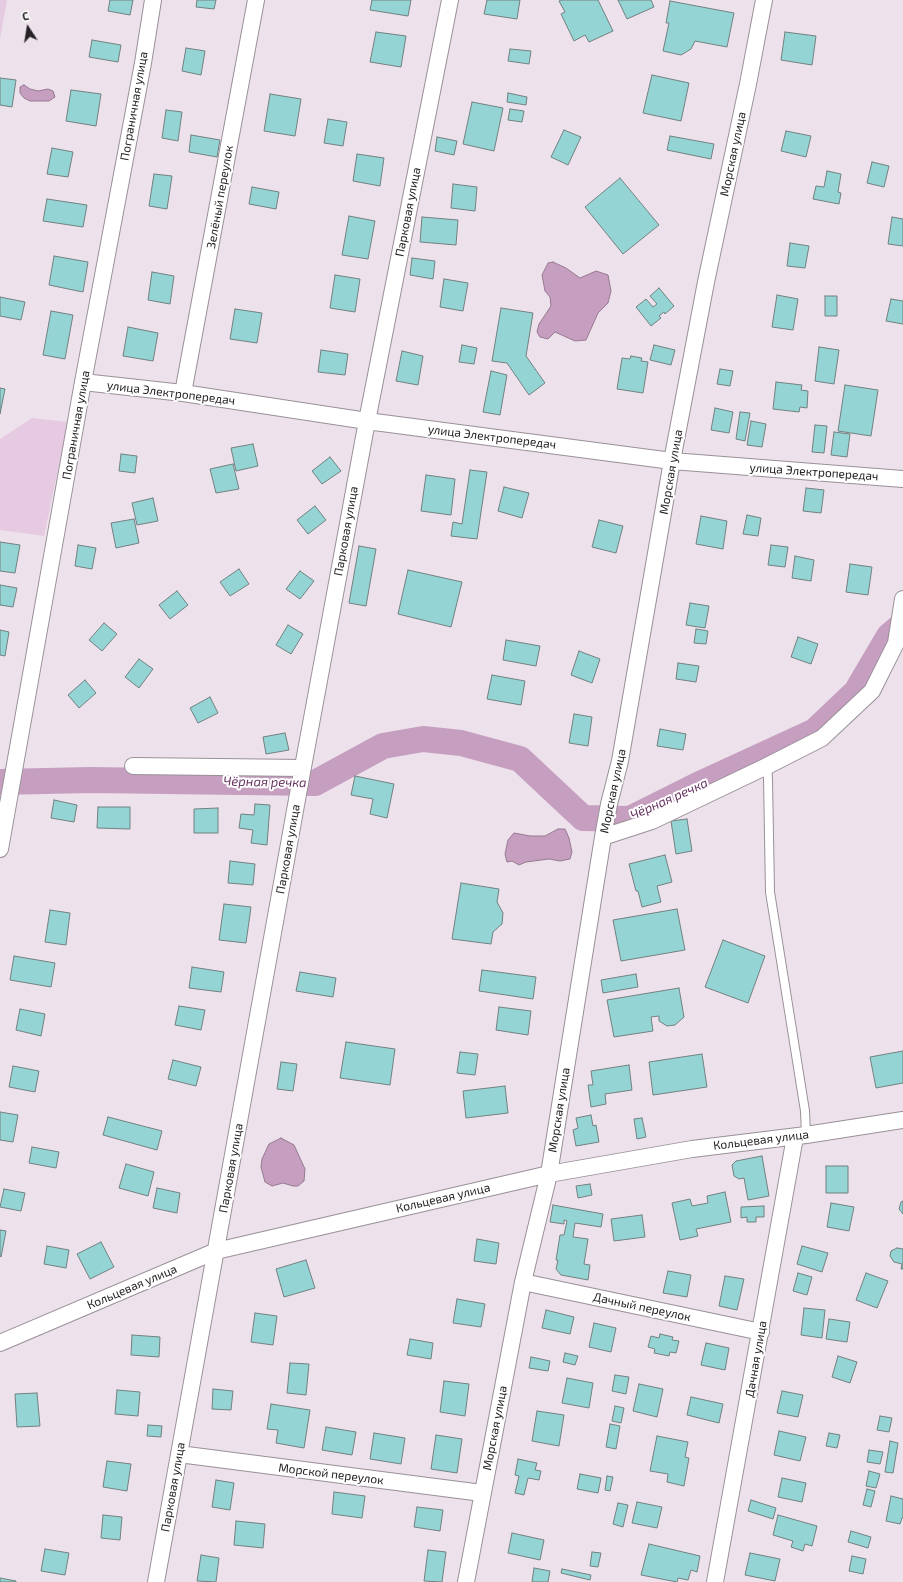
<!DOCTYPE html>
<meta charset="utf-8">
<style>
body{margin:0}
#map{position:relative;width:903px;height:1582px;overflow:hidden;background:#ede2eb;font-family:"Exo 2",sans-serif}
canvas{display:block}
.north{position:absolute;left:8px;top:8px;width:40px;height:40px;-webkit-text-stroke:3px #fff;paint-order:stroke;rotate:348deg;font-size:11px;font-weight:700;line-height:16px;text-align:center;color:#252124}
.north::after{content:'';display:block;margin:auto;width:14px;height:18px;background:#252124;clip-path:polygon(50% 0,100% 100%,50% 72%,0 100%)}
</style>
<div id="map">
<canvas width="903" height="1582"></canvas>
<div class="north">С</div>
</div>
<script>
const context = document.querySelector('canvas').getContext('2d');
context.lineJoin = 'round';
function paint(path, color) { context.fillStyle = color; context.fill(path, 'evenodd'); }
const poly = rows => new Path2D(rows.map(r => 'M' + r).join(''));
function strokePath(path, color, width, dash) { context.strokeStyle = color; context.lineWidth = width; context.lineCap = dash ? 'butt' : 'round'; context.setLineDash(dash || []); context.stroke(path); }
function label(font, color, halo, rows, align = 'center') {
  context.font = font + ' "Exo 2",sans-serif'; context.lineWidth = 4; context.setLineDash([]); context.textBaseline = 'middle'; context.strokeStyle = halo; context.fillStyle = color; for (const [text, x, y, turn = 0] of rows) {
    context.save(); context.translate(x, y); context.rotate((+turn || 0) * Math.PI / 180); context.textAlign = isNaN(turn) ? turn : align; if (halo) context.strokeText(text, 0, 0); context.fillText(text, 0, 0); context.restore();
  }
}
paint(poly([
 [0,0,7,0,0,39],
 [32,418,68,422,44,536,0,530,0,439]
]), '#e6cae1');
const water = poly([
 [24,85,30,89,38,91,48,89,53,91,55,97,49,101,30,101,24,98,20,93,20,87,24,85],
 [553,262,566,268,580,278,596,271,608,275,611,291,608,303,598,313,586,340,575,341,555,332,548,339,540,337,537,332,539,324,551,306,550,297,545,291,542,275,548,263,553,262],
 [558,829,565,829,569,838,572,852,570,859,560,861,549,859,526,862,519,865,512,861,507,862,505,854,508,840,514,833,530,836,545,836,558,829],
 [281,1138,294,1145,305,1169,304,1181,298,1186,293,1186,283,1183,272,1186,265,1182,261,1167,262,1159,269,1144,281,1138]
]);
paint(water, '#c69fc0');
strokePath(water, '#967991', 1);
strokePath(poly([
 [0,782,90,780,315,783,383,746,423,739,461,743,520,759,583,818,630,819,702,783,815,731,856,692,889,636,903,624]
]), '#c69fc0', 26);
const building = poly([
 [110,0,133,0,130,15,108,11,110,0],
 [197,0,216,0,214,9,196,7,197,0],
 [372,0,411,0,408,16,370,10,372,0],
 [487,0,520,0,517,19,484,14,487,0],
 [561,0,598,0,613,31,589,42,585,35,574,41,561,14,565,12,559,1,561,0],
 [618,0,651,0,654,7,627,19,618,0],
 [670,1,734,13,727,47,695,41,691,49,681,55,663,51,669,23,666,23,670,1],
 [376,32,406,36,401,67,370,62,376,32],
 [785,32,816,36,812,65,781,60,785,32],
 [92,40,121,45,118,62,89,57,92,40],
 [186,48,205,51,201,75,182,71,186,48],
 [510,49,531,51,529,64,508,61,510,49],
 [652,75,689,83,681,121,643,113,652,75],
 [0,78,16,80,12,107,0,105,0,78],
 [71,90,101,94,96,126,66,121,71,90],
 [508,93,527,97,526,105,507,102,508,93],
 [270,94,301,99,295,136,264,131,270,94],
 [472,102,503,108,494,151,463,144,472,102],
 [510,109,524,111,522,122,508,120,510,109],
 [166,110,182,112,178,141,162,138,166,110],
 [328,119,347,122,343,146,324,143,328,119],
 [564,130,581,137,568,165,551,157,564,130],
 [786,131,811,136,806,157,781,151,786,131],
 [191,135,220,140,217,157,189,152,191,135],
 [670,136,714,144,711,159,667,150,670,136],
 [437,137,457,141,454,155,435,151,437,137],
 [52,148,73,152,68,177,47,174,52,148],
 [357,154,384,158,380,186,353,181,357,154],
 [872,162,889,166,884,187,867,183,872,162],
 [827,171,841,174,838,192,841,193,839,204,813,199,816,186,824,187,827,171],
 [154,174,172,176,167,209,149,206,154,174],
 [620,178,659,225,623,254,585,207,620,178],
 [453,184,477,187,475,211,451,208,453,184],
 [252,187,279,192,276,209,249,204,252,187],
 [47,199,87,205,83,227,43,221,47,199],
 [349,216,375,221,368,259,342,255,349,216],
 [422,217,458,220,456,245,420,242,422,217],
 [892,217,903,219,903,246,888,244,892,217],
 [790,243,809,246,805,268,787,266,790,243],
 [54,256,88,262,83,292,49,285,54,256],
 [412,258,435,261,433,279,410,275,412,258],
 [152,272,174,276,170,304,148,300,152,272],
 [335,275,360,279,355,312,330,308,335,275],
 [444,279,468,283,463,311,440,307,444,279],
 [659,288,674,306,665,314,664,312,659,316,661,318,651,326,636,307,646,299,653,307,657,304,650,296,659,288],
 [777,295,798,299,793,330,772,327,777,295],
 [825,296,837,296,837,316,825,316,825,296],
 [0,297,25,302,21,320,0,316,0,297],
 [891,299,903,301,903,324,886,321,891,299],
 [501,308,533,313,526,356,545,383,529,395,507,363,492,361,501,308],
 [235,309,262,313,257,343,230,339,235,309],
 [51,311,73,315,65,359,43,355,51,311],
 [128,327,158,333,153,361,123,356,128,327],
 [462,345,477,348,474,364,459,362,462,345],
 [654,345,675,350,671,365,650,360,654,345],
 [819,347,839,350,834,384,815,381,819,347],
 [321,350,348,354,345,375,318,372,321,350],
 [402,351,423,356,418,385,396,381,402,351],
 [631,356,642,358,641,361,648,362,643,393,617,389,622,358,630,359,631,356],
 [720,369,733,371,730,386,717,384,720,369],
 [491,371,507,375,500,415,483,412,491,371],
 [776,382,802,385,801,390,808,391,807,408,800,407,799,412,773,409,776,382],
 [845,385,878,390,871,436,838,431,845,385],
 [0,388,5,389,0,414,0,388],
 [715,408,733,412,729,433,711,430,715,408],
 [740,412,750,413,745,441,736,439,740,412],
 [751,421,766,424,762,447,747,445,751,421],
 [815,425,827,426,824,453,812,452,815,425],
 [834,432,850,434,847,457,831,455,834,432],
 [253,444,258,466,236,471,231,448,253,444],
 [121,454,137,456,135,473,119,471,121,454],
 [330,457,341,471,322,484,312,471,330,457],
 [233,464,239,489,216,493,210,469,233,464],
 [470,470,487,472,477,539,451,536,453,522,462,524,470,470],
 [426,475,455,479,451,515,421,511,426,475],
 [504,487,529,493,522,518,498,511,504,487],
 [806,488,824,490,821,513,803,511,806,488],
 [153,498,158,521,137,525,132,503,153,498],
 [315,506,326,520,308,534,297,520,315,506],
 [747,515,761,518,758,536,743,534,747,515],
 [701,516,727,521,723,549,696,544,701,516],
 [134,519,139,543,116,548,111,523,134,519],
 [599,520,623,526,616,553,592,547,599,520],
 [0,542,20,545,15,573,0,571,0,542],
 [78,545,96,548,92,569,75,566,78,545],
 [771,545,788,547,785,567,768,565,771,545],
 [359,546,376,549,366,606,349,603,359,546],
 [795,556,814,560,811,581,792,578,795,556],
 [850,564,872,567,868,595,846,592,850,564],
 [239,569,249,584,230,596,220,582,239,569],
 [408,570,462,582,451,627,398,614,408,570],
 [300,571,314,581,300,599,286,589,300,571],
 [0,585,17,588,13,607,0,605,0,585],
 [177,591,188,605,170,619,159,605,177,591],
 [690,603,709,606,705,628,686,625,690,603],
 [104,623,117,634,102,651,89,640,104,623],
 [288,625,303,634,291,654,276,645,288,625],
 [696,629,708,631,706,644,694,643,696,629],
 [0,630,9,632,5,656,0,655,0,630],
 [798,637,818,644,811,664,791,657,798,637],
 [506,640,540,646,536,666,503,660,506,640],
 [579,651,600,659,592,683,571,675,579,651],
 [139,659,153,669,139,688,125,677,139,659],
 [678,663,699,666,696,682,676,679,678,663],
 [492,675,525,681,521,705,487,699,492,675],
 [85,680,96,693,79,708,68,695,85,680],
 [210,697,218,713,198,723,190,708,210,697],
 [574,714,592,717,588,746,569,743,574,714],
 [660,729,686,734,683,750,657,746,660,729],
 [285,733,289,750,266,754,263,737,285,733],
 [355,776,394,784,387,818,370,814,373,799,351,795,355,776],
 [54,800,77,805,74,822,51,818,54,800],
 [255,804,270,805,267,845,251,843,253,830,239,828,241,814,254,815,255,804],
 [98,807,130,807,130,829,97,828,98,807],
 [218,808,218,833,194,833,194,809,218,808],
 [687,819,692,851,676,854,671,821,687,819],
 [665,855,672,882,657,886,661,902,642,907,638,891,636,891,629,864,665,855],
 [230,861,255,864,253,885,228,883,230,861],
 [461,883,499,889,497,902,503,913,502,924,493,932,491,944,452,939,461,883],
 [224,904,251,907,246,943,219,940,224,904],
 [677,909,685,950,621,961,613,920,677,909],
 [50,910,70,913,66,945,45,942,50,910],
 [723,940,765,956,748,1003,705,987,723,940],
 [14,956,55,963,51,987,10,980,14,956],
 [192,967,224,972,221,992,189,988,192,967],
 [482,970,536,977,533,999,479,991,482,970],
 [300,972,336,978,333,997,296,991,300,972],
 [636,974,638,987,603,993,601,980,636,974],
 [679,988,684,1017,675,1025,667,1026,659,1021,659,1016,651,1017,653,1031,614,1037,607,1000,679,988],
 [179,1006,205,1010,201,1030,175,1025,179,1006],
 [499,1007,531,1011,528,1035,496,1030,499,1007],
 [20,1009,45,1014,41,1036,16,1030,20,1009],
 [346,1042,395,1049,390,1085,340,1078,346,1042],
 [903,1051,903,1083,876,1088,870,1057,903,1051],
 [460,1052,478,1054,475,1075,457,1073,460,1052],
 [702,1054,707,1087,653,1095,649,1062,702,1054],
 [173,1060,201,1067,196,1086,168,1079,173,1060],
 [281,1062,297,1064,293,1091,277,1089,281,1062],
 [629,1065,632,1090,605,1094,606,1104,591,1107,588,1085,593,1085,591,1071,629,1065],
 [13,1066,39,1071,35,1092,9,1087,13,1066],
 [505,1086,508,1113,466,1118,463,1091,505,1086],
 [0,1112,18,1115,13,1142,0,1140,0,1112],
 [591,1115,593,1126,596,1125,599,1142,576,1146,573,1130,578,1128,576,1118,591,1115],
 [108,1117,162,1131,157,1150,103,1135,108,1117],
 [642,1118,646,1137,637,1139,634,1119,642,1118],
 [32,1147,59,1152,56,1168,29,1163,32,1147],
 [762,1156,769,1196,748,1200,744,1178,739,1179,734,1176,732,1165,736,1161,762,1156],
 [126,1164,154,1172,148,1196,119,1188,126,1164],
 [826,1166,848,1166,848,1193,826,1193,826,1166],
 [590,1184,592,1195,578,1198,576,1186,590,1184],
 [157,1188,180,1193,177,1213,153,1208,157,1188],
 [4,1189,25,1193,21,1211,0,1207,4,1189],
 [725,1192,731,1222,696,1229,698,1236,680,1240,672,1203,690,1199,692,1206,708,1203,707,1196,725,1192],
 [903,1201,903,1214,899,1209,901,1202,903,1201],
 [831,1203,854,1207,849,1231,827,1227,831,1203],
 [553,1205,603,1214,601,1227,575,1223,573,1237,588,1239,584,1264,590,1265,588,1280,561,1275,556,1269,558,1260,556,1260,560,1235,564,1235,567,1221,564,1220,564,1224,550,1222,553,1205],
 [764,1206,764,1217,756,1217,756,1222,747,1222,747,1217,741,1218,741,1207,764,1206],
 [642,1215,645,1237,614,1241,611,1219,642,1215],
 [0,1230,6,1231,1,1257,0,1256,0,1230],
 [477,1239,499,1243,496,1264,474,1261,477,1239],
 [101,1242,114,1267,90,1279,77,1254,101,1242],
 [47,1246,69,1250,66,1268,44,1264,47,1246],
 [802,1246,828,1253,822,1272,797,1264,802,1246],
 [897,1248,903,1249,903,1269,901,1269,902,1264,894,1262,890,1256,891,1251,897,1248],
 [306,1260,315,1288,284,1297,276,1269,306,1260],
 [668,1271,691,1275,687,1297,663,1293,668,1271],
 [798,1273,812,1277,807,1295,793,1291,798,1273],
 [866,1273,888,1281,877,1308,856,1300,866,1273],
 [725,1276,744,1279,737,1310,719,1306,725,1276],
 [457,1299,485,1304,481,1327,453,1323,457,1299],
 [804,1308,825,1310,822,1338,801,1335,804,1308],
 [546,1310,574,1317,570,1334,542,1328,546,1310],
 [255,1313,277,1316,273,1345,251,1342,255,1313],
 [829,1319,850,1322,847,1342,826,1339,829,1319],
 [594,1323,616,1328,611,1352,589,1347,594,1323],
 [660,1334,673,1337,672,1340,679,1341,676,1353,670,1352,669,1356,654,1353,655,1349,648,1347,651,1336,659,1338,660,1334],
 [132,1335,160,1337,159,1357,131,1355,132,1335],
 [410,1339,433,1343,431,1359,407,1355,410,1339],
 [706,1343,729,1348,725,1370,701,1365,706,1343],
 [565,1353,578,1356,575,1365,563,1362,565,1353],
 [838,1356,857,1362,850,1383,832,1377,838,1356],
 [531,1357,550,1361,548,1371,529,1368,531,1357],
 [290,1363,309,1364,306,1395,287,1393,290,1363],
 [615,1375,629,1377,626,1394,612,1391,615,1375],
 [567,1378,593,1383,589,1408,562,1403,567,1378],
 [444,1381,469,1384,465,1416,440,1412,444,1381],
 [639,1384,663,1389,657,1417,633,1411,639,1384],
 [213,1389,233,1391,231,1410,212,1409,213,1389],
 [117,1390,140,1392,138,1416,115,1414,117,1390],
 [782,1391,803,1395,798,1417,777,1413,782,1391],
 [37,1393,40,1426,17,1427,15,1394,37,1393],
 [691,1397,723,1404,719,1423,687,1415,691,1397],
 [271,1404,310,1410,304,1448,276,1443,278,1430,267,1429,271,1404],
 [615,1406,624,1408,621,1423,612,1421,615,1406],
 [537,1411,564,1415,559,1446,532,1441,537,1411],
 [880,1416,892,1418,889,1432,877,1430,880,1416],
 [610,1424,620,1426,616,1449,606,1447,610,1424],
 [148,1425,162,1426,161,1437,147,1436,148,1425],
 [326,1427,356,1432,352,1455,322,1450,326,1427],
 [779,1431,806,1437,800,1461,774,1455,779,1431],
 [374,1433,405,1438,401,1464,370,1459,374,1433],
 [829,1433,840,1435,837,1448,826,1446,829,1433],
 [436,1435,462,1439,457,1473,431,1469,436,1435],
 [657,1436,688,1442,685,1457,689,1458,684,1486,667,1482,668,1474,650,1471,657,1436],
 [890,1441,898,1443,893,1473,885,1472,890,1441],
 [869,1450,883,1452,880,1464,867,1462,869,1450],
 [518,1459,537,1463,535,1470,541,1471,539,1480,528,1478,524,1495,515,1493,519,1476,515,1475,518,1459],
 [107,1461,131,1464,127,1491,103,1487,107,1461],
 [869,1471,880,1474,876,1488,866,1486,869,1471],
 [580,1474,601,1478,598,1493,577,1489,580,1474],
 [607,1476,613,1477,610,1491,605,1490,607,1476],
 [782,1478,806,1483,802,1502,778,1497,782,1478],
 [216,1480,234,1483,230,1510,212,1507,216,1480],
 [867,1489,875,1491,871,1507,863,1505,867,1489],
 [334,1492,365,1496,362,1518,332,1514,334,1492],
 [891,1496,903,1499,903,1518,902,1518,900,1524,886,1521,891,1496],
 [751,1500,776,1508,773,1519,748,1511,751,1500],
 [637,1502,662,1507,657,1528,632,1523,637,1502],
 [618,1503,628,1505,623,1527,613,1524,618,1503],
 [417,1507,443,1510,440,1531,414,1527,417,1507],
 [103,1515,122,1517,120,1540,101,1538,103,1515],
 [778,1515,817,1526,812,1546,805,1544,803,1551,791,1547,793,1541,773,1535,778,1515],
 [236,1521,265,1524,263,1548,234,1545,236,1521],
 [851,1531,871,1537,868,1548,848,1542,851,1531],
 [512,1533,544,1540,540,1560,508,1553,512,1533],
 [649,1544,700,1556,697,1572,691,1570,688,1580,678,1578,677,1582,641,1575,649,1544],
 [45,1549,69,1553,65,1575,41,1571,45,1549],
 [428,1550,446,1552,442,1582,424,1581,428,1550],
 [592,1552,601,1553,598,1567,590,1566,592,1552],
 [750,1553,780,1559,775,1581,745,1575,750,1553],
 [201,1555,219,1558,216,1582,197,1581,201,1555],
 [852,1556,866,1559,863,1574,849,1571,852,1556],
 [534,1568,550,1571,548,1582,532,1582,534,1568],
 [562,1569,591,1575,590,1580,561,1573,562,1569],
 [0,1578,16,1581,16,1582,0,1582,0,1578]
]);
paint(building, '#94d4d4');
strokePath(building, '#728080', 1);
const service = poly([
 [767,766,768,779,770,892,805,1111,806,1135]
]);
const minor = poly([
 [83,382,183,393,367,421,672,461,903,479],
 [183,393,256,0],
 [133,766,303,768],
 [603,837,652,821,767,766,822,738,872,691,896,643,903,599],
 [0,849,83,382,143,63,153,0],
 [523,1282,761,1332],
 [0,1343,216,1251,549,1174,692,1149,806,1135,903,1120],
 [179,1454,482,1493],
 [156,1582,298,794,367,421,450,0],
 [466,1582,523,1282,549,1174,603,837,609,804,620,761,672,461,706,282,748,84,764,0],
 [715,1582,795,1137]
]);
strokePath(service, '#999098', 10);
strokePath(minor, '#999098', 18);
strokePath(service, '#fff', 8);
strokePath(minor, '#fff', 16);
label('12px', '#252124', '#fff', [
 ["Пограничная улица",134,106,-80],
 ["Морская улица",733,154,-78],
 ["Зелёный переулок",220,197,-80],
 ["Парковая улица",408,212,-79],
 ["улица Электропередач",171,393,7],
 ["Пограничная улица",76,425,-80],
 ["улица Электропередач",492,437,7],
 ["Морская улица",671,472,-80],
 ["улица Электропередач",814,472,4],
 ["Парковая улица",346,531,-80],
 ["Морская улица",613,791,-78],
 ["Парковая улица",288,849,-80],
 ["Морская улица",559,1110,-81],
 ["Кольцевая улица",761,1140,-7],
 ["Парковая улица",231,1168,-80],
 ["Кольцевая улица",443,1198,-13],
 ["Кольцевая улица",132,1287,-23],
 ["Дачный переулок",642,1307,12],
 ["Дачная улица",756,1359,-80],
 ["Морская улица",495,1428,-79],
 ["Морской переулок",331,1474,7],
 ["Парковая улица",173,1487,-80]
]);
label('italic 13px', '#663460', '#fff', [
 ["Чёрная речка",265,782,1],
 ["Чёрная речка",669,799,-24]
]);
</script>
